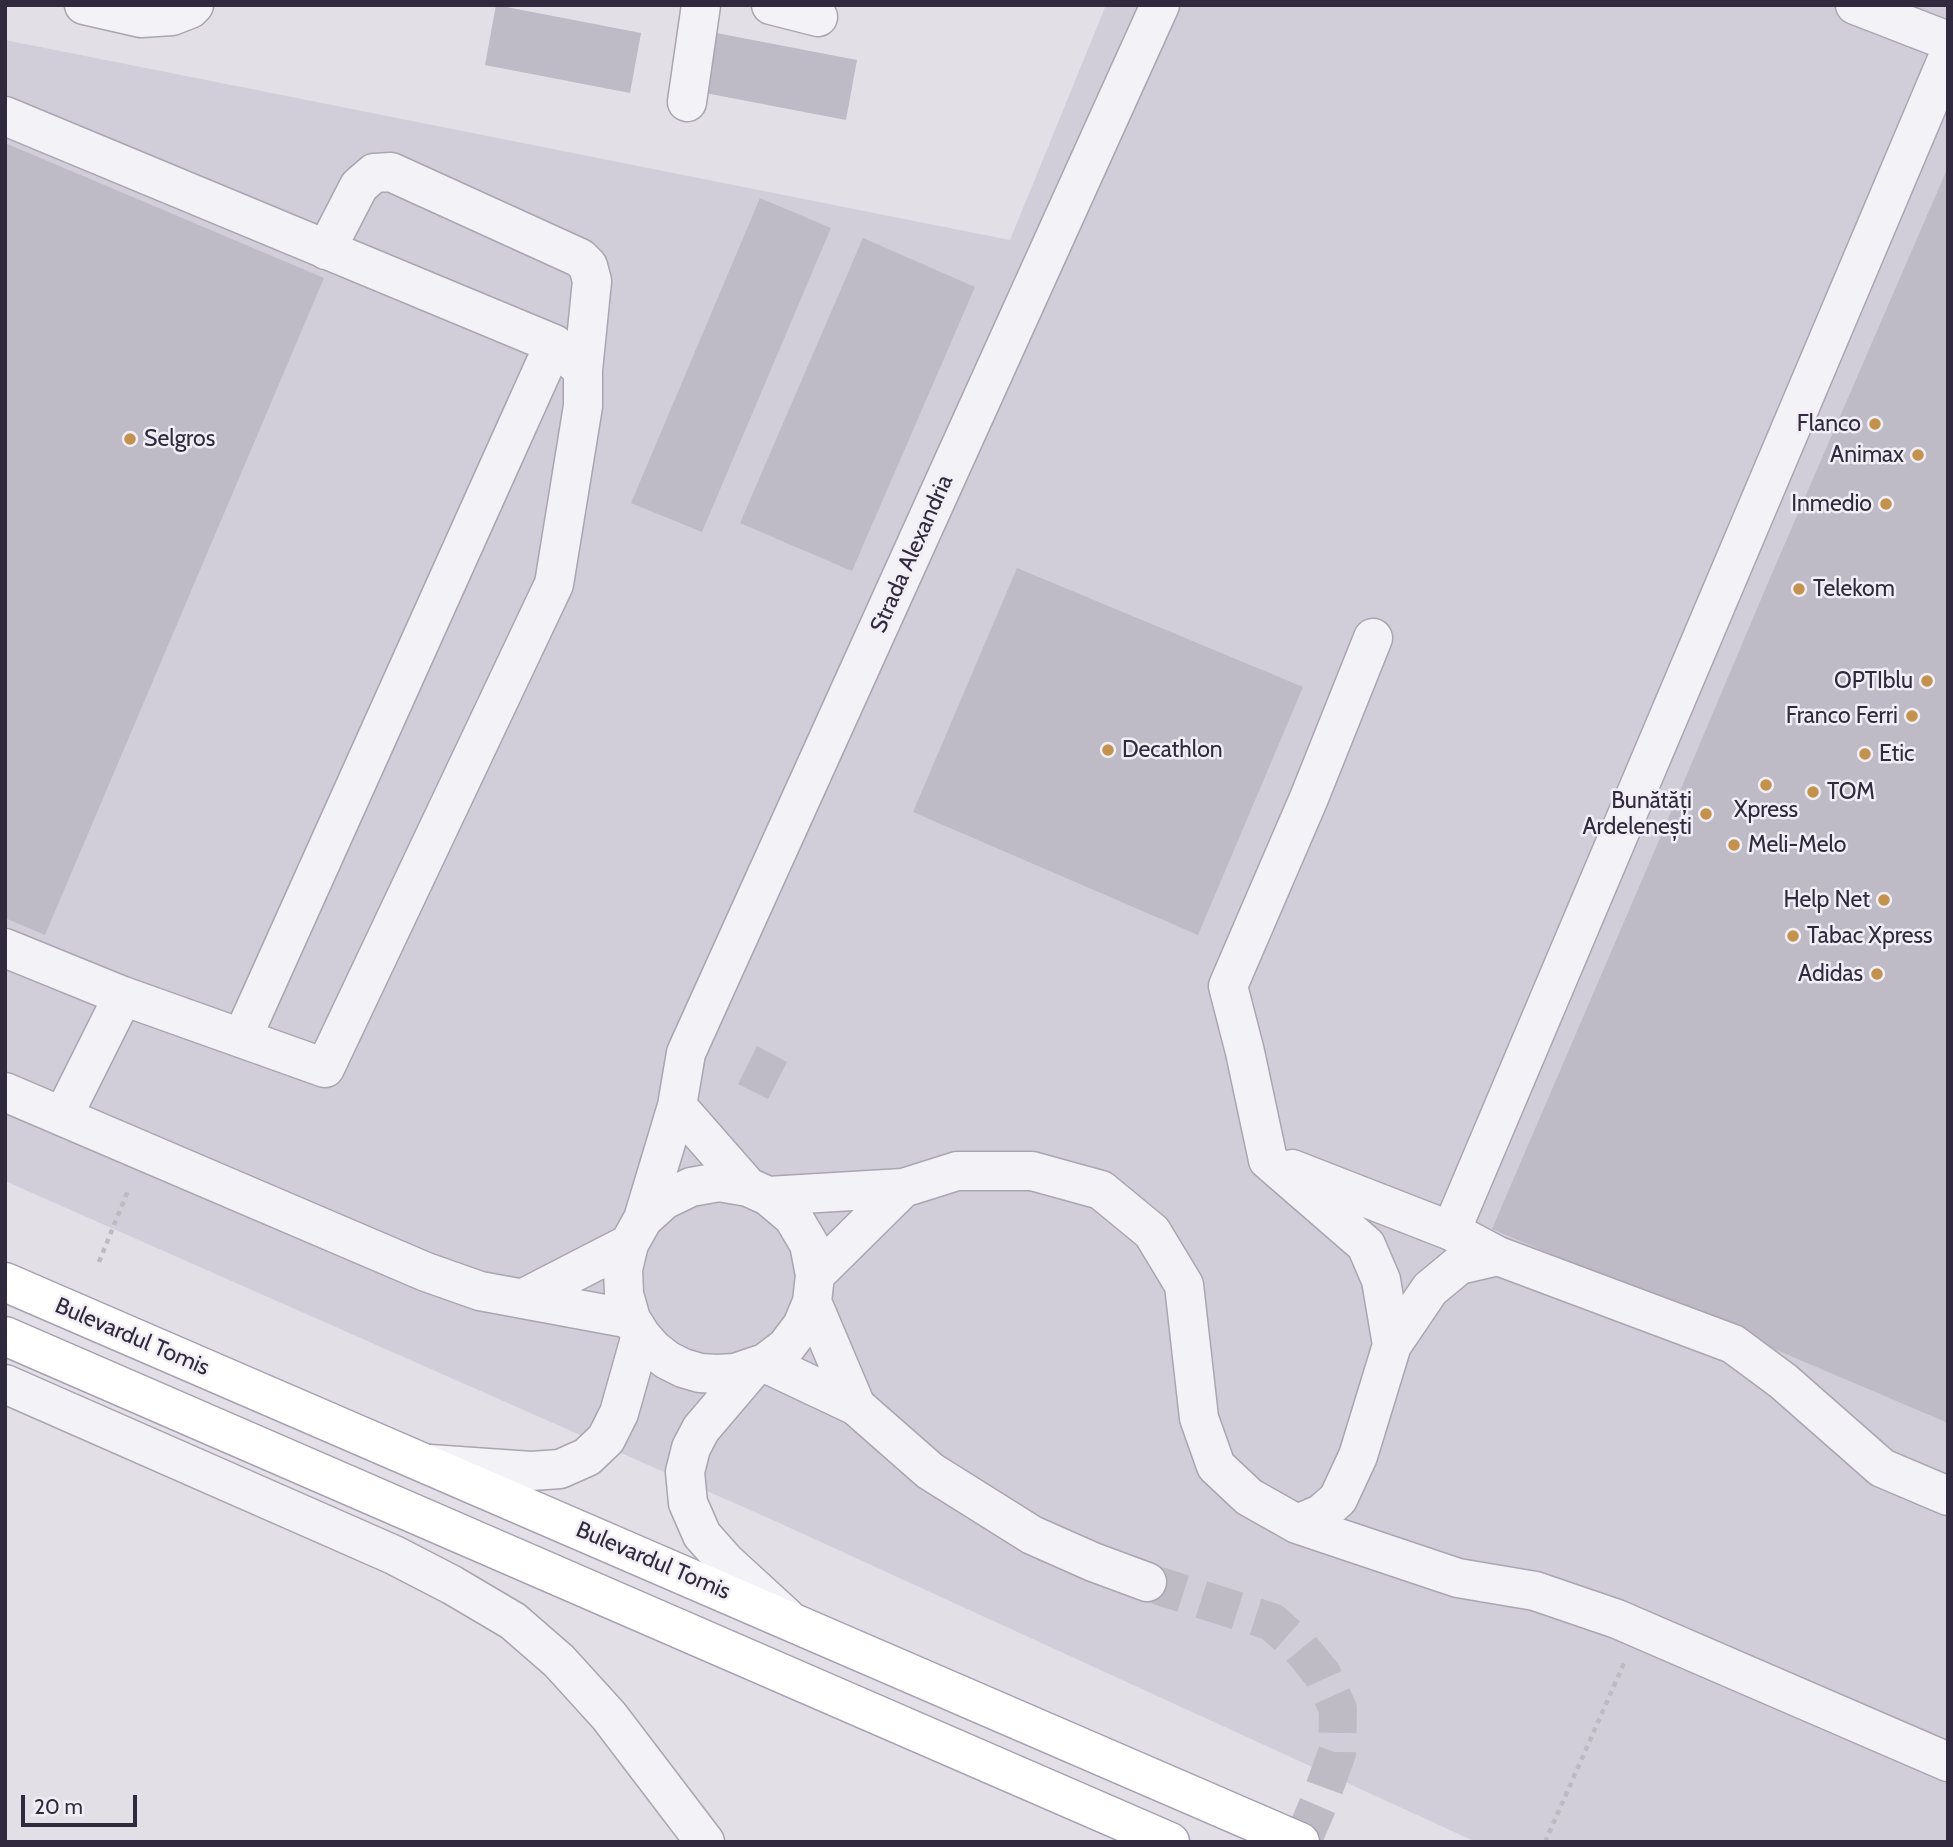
<!DOCTYPE html>
<meta charset="utf-8">
<style>
body{margin:0}
#map{position:relative;width:1953px;height:1847px;overflow:hidden;background:#e2dfe7;font-family:Cabin,sans-serif}
canvas{display:block}
.frame{position:absolute;inset:0;border:7px solid #31293d;pointer-events:none}
.scale{position:absolute;left:21px;top:1795px;width:116px;height:32px;box-sizing:border-box;border:4px solid #31293d;border-top:0;padding-left:9px;font-size:21px;line-height:24px;white-space:nowrap;color:#31293d;-webkit-text-stroke:5px #f1eef5;paint-order:stroke}
</style>
<div id="map">
<canvas width="1953" height="1847"></canvas>
<div class="frame"></div>
<div class="scale">20 m</div>
</div>
<script>
const context = document.querySelector('canvas').getContext('2d');
context.lineJoin = 'round';
function paint(path, color) { context.fillStyle = color; context.fill(path, 'evenodd'); }
const poly = rows => new Path2D(rows.map(r => 'M' + r).join(''));
function strokePath(path, color, width, dash) { context.strokeStyle = color; context.lineWidth = width; context.lineCap = dash ? 'butt' : 'round'; context.setLineDash(dash || []); context.stroke(path); }
function label(font, color, halo, rows, align = 'center') {
  context.font = font + ' Cabin,sans-serif'; context.lineWidth = 5; context.setLineDash([]); context.textBaseline = 'middle'; context.strokeStyle = halo; context.fillStyle = color; for (const [text, x, y, turn = 0] of rows) {
    context.save(); context.translate(x, y); context.rotate((+turn || 0) * Math.PI / 180); context.textAlign = isNaN(turn) ? turn : align; if (halo) context.strokeText(text, 0, 0); context.fillText(text, 0, 0); context.restore();
  }
}
paint(poly([
 [1106,5,1948,5,1948,1842,1476,1842,775,1521,5,1181,5,40,1010,240]
]), '#d1ced9');
paint(poly([
 [496,5,641,33,630,93,485,65],
 [711,32,857,60,846,120,700,92],
 [5,143,324,278,45,935,5,918],
 [1948,167,1948,1423,1492,1229,1654,852,1770,578],
 [760,198,831,228,702,532,631,503],
 [863,238,975,287,852,571,740,523],
 [1017,568,1303,687,1198,935,913,812],
 [757,1046,787,1062,768,1099,738,1084]
]), '#bebac6');
strokePath(poly([
 [1147,1582,1272,1622,1299,1646,1322,1674,1338,1709,1337,1753,1320,1800,1302,1842]
]), '#bfbbc5', 38, [38, 19]);
const minor = poly([
 [84,5,141,18,172,16,190,9,194,5],
 [771,5,818,17],
 [1855,5,1948,41],
 [687,102,701,5],
 [5,116,554,344,583,370,583,406,554,584,325,1068,123,996,5,948],
 [326,250,359,186,374,173,391,172,580,258,588,266,592,281,583,370],
 [1373,638,1309,798,1228,986,1245,1052,1268,1160,1366,1245,1381,1280,1392,1345],
 [242,1038,554,344],
 [5,1092,426,1272,480,1291,631,1319],
 [677,1106,748,1187],
 [63,1116,123,996],
 [1292,1169,1451,1231,1498,1256,1733,1344,1783,1381,1882,1468,1948,1496],
 [768,1196,903,1188,957,1171,1032,1171,1101,1190,1152,1232,1184,1285,1199,1418,1216,1466,1249,1497,1297,1524,1437,1571,1458,1578,1535,1591,1617,1619,1948,1762],
 [643,1219,664,1200,691,1187,719,1182,748,1187,768,1196,793,1217,809,1244,815,1275,812,1302,802,1326,786,1347,765,1363,735,1373,717,1374,700,1373,683,1368,667,1360,653,1349,641,1335,631,1319,624,1294,623,1269,629,1244,643,1219,677,1106,686,1053,1160,5],
 [1451,1231,1948,57],
 [815,1275,903,1188],
 [522,1299,629,1244],
 [812,1302,856,1406],
 [765,1363,856,1406,930,1471,1032,1535,1093,1562,1147,1582],
 [752,1369,701,1429,691,1448,685,1472,688,1503,702,1535,726,1562,786,1617],
 [5,1384,394,1555,452,1585,513,1621,559,1661,609,1716,705,1842],
 [430,1464,531,1471,560,1469,587,1457,606,1439,619,1413,641,1335],
 [1297,1524,1321,1514,1338,1499,1358,1456,1392,1345,1430,1289,1459,1265,1498,1256]
]);
const major = poly([
 [5,1282,1300,1842],
 [5,1336,1170,1842]
]);
strokePath(minor, '#a9a5b1', 41);
strokePath(major, '#a6a0b2', 41);
strokePath(poly([
 [99,1262,129,1188],
 [1545,1842,1624,1663]
]), '#bdbac2', 4.5, [5, 5]);
strokePath(minor, '#f3f2f6', 38);
strokePath(major, '#fff', 38);
for (const [x, y, r, color] of [
 [1875,424,7,"#c2924e"],
 [130,439,7,"#c2924e"],
 [1918,455,7,"#c2924e"],
 [1886,504,7,"#c2924e"],
 [1799,589,7,"#c2924e"],
 [1927,681,7,"#c2924e"],
 [1912,716,7,"#c2924e"],
 [1108,750,7,"#c2924e"],
 [1865,754,7,"#c2924e"],
 [1766,785,7,"#c2924e"],
 [1813,792,7,"#c2924e"],
 [1706,814,7,"#c2924e"],
 [1734,845,7,"#c2924e"],
 [1884,900,7,"#c2924e"],
 [1793,936,7,"#c2924e"],
 [1877,974,7,"#c2924e"]
]) { const dot = new Path2D(); dot.arc(x, y, r, 0, 2 * Math.PI); context.fillStyle = color; context.fill(dot); strokePath(dot, '#f1eef5', 2.5); }
label('23px', '#31293d', '#f1eef5', [
 ["Flanco",1861,424],
 ["Selgros",144,439,"left"],
 ["Animax",1904,455],
 ["Inmedio",1872,504],
 ["Telekom",1813,589,"left"],
 ["OPTIblu",1913,681],
 ["Franco Ferri",1898,716],
 ["Decathlon",1122,750,"left"],
 ["Etic",1879,754,"left"],
 ["TOM",1827,792,"left"],
 ["Bunătăți",1692,801],
 ["Ardelenești",1692,827],
 ["Xpress",1766,810,"center"],
 ["Meli-Melo",1748,845,"left"],
 ["Help Net",1870,900],
 ["Tabac Xpress",1807,936,"left"],
 ["Adidas",1863,974]
], 'right');
label('23px', '#31293d', '#f1eef5', [
 ["Strada Alexandria",912,554,-66],
 ["Bulevardul Tomis",132,1337,23],
 ["Bulevardul Tomis",653,1561,23]
]);
</script>
